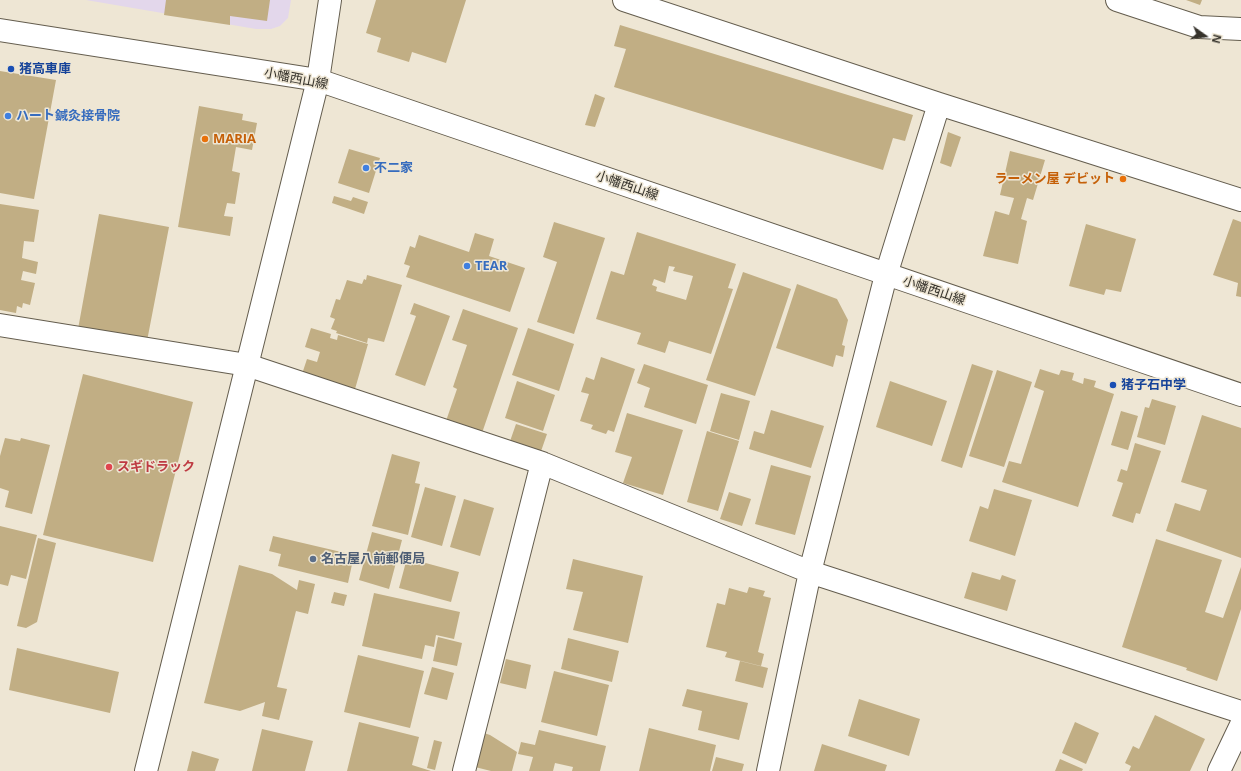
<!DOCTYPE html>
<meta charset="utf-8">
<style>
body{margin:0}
#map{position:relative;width:1241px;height:771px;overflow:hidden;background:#eee6d4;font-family:"Open Sans",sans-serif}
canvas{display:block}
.north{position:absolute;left:1185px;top:16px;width:40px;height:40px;-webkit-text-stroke:3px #eee6d4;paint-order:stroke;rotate:104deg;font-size:11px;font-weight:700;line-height:16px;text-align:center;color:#35322b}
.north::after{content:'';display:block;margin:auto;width:14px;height:18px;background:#35322b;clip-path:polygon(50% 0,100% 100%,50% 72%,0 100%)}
</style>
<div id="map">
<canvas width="1241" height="771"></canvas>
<div class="north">N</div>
</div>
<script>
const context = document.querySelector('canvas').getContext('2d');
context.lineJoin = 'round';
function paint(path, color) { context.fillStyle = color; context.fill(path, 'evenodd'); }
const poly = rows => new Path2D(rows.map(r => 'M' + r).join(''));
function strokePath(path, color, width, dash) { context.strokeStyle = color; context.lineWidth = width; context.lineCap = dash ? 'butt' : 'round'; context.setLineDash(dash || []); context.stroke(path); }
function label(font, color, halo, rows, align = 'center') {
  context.font = font + ' "Open Sans","Noto Sans JP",sans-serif'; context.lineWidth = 3; context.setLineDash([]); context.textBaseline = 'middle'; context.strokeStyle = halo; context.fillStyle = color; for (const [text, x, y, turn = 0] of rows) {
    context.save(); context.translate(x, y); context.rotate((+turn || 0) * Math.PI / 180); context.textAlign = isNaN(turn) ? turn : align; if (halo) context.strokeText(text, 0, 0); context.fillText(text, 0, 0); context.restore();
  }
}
paint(poly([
 [86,0,291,0,288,18,280,26,271,29,256,29]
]), '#e3d7eb');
paint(poly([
 [166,0,270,0,267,21,230,16,230,25,164,15],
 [376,0,466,0,446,63,412,52,409,62,377,52,381,38,366,33],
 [1186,0,1202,0,1200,5],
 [620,25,913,115,905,141,893,138,883,170,614,87,626,49,614,46],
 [0,71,56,80,34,199,0,193],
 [595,94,605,98,595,127,585,125],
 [199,106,243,114,242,120,257,123,252,150,236,147,232,171,240,173,235,204,227,203,224,216,233,217,230,236,178,227],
 [948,132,961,137,951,167,940,163],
 [349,149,380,158,369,193,338,183],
 [1010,151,1045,160,1033,200,1027,198,1021,219,1027,221,1018,264,983,256,995,211,1009,215,1014,198,1000,195],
 [334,196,351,201,353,197,368,202,364,214,332,203],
 [0,204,39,210,34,242,24,241,22,258,38,262,36,274,23,271,21,280,35,283,30,305,23,303,22,308,17,306,16,313,0,310],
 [99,214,169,227,147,341,78,329],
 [1233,219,1241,222,1241,297,1236,296,1238,283,1213,275],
 [554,222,605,238,574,334,537,322,557,262,543,257],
 [1086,224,1136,239,1121,292,1106,289,1104,295,1069,286],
 [637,232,736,264,728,288,733,289,711,354,669,341,665,353,637,344,641,333,596,319,611,271,624,275],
 [669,266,675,267,673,271,693,276,686,300,656,291,657,287,652,285,654,279,665,283],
 [475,233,494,239,489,256,525,268,510,312,406,277,410,266,404,264,410,246,415,248,419,235,469,252],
 [743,272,791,289,755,396,706,380],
 [367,275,402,285,384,342,368,338,367,343,336,333,337,331,331,329,335,319,330,317,336,299,340,300,347,280,362,284,364,279,366,280],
 [797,284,837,299,848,320,842,345,845,346,843,357,836,355,833,367,776,348],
 [414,303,450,316,425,386,395,375,416,316,410,314],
 [463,309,518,328,482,433,446,421,457,389,453,387,467,345,452,340],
 [311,328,331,334,330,338,337,340,338,335,368,344,353,396,300,380,307,359,317,362,320,352,305,347],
 [528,328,574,344,559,391,512,375],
 [601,357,635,369,614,432,608,430,606,434,591,429,593,425,580,421,589,394,581,392,586,377,594,380],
 [644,364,708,385,696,424,644,407,650,388,637,383],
 [972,364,993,371,962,468,941,461],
 [1040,369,1059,375,1061,370,1074,373,1072,380,1083,384,1084,378,1096,381,1094,387,1114,394,1078,507,1002,482,1009,461,1021,464,1044,391,1034,387],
 [997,370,1032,382,1004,467,969,456],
 [83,374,193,402,153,562,43,535],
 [517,381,555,395,543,431,505,418],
 [890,381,947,401,932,446,876,427],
 [721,393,750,401,739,440,710,431],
 [1152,399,1176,406,1165,445,1137,437,1145,407,1149,408],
 [771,410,824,426,811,468,749,449,754,431,764,434],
 [1121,411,1138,416,1128,450,1111,445],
 [627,413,683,430,663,495,623,483,632,457,615,452],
 [1202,415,1241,428,1241,558,1166,531,1175,503,1200,511,1207,490,1181,482],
 [516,424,547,434,539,457,508,447],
 [707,431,739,441,718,511,687,502],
 [5,438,20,441,21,438,50,445,32,514,5,507,9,491,0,488,0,456],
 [1135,443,1161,451,1140,514,1136,513,1133,523,1112,516,1123,483,1117,481,1121,469,1127,471],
 [392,454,420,462,415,483,420,484,408,535,372,526],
 [771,465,811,476,795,535,755,524],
 [425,487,456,496,442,546,411,537],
 [994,489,1032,500,1015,556,969,541,980,506,988,509],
 [729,492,751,499,742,526,720,519],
 [464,499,494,508,480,556,450,547],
 [0,526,37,535,26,579,11,575,8,586,0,584],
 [372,532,402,540,389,589,359,580],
 [273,536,354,555,348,583,278,566,281,554,269,551],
 [38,538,56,543,37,622,26,628,17,626],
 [1156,539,1222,560,1205,612,1223,618,1241,567,1241,609,1217,681,1186,670,1187,668,1122,647],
 [407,558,459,572,451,602,399,588],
 [573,559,643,576,628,643,573,630,583,592,566,589],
 [239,565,272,574,297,590,299,580,315,584,308,614,296,611,277,687,287,689,279,720,262,716,265,702,240,711,204,703],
 [972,572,1000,580,1002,575,1016,580,1007,611,964,598],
 [749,587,765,591,763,596,771,598,758,652,764,654,761,666,725,657,727,652,706,647,717,603,725,605,729,588,747,593],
 [334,592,347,595,344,606,331,603],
 [374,593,460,612,454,639,436,635,434,647,425,645,422,659,362,646],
 [438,637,462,643,457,666,433,661],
 [568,638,619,651,612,682,561,669],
 [17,648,119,672,110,713,9,690],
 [358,655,424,671,410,728,344,712],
 [506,659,531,665,526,689,500,683],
 [740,661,768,668,763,688,735,681],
 [432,667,454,673,447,700,424,694],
 [554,671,609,685,597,736,541,722],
 [687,689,748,703,739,740,698,730,702,711,682,706],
 [859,699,920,719,909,756,848,736],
 [1155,715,1205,739,1190,771,1129,771,1131,766,1125,763,1133,746,1139,749],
 [359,722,419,737,412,765,431,771,347,771],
 [1075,722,1099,733,1086,764,1062,753],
 [649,728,716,745,710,771,639,771],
 [262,729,313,741,305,771,252,771],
 [539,730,606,746,600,771,572,771,573,767,555,763,553,771,529,771,533,757,518,754,521,742,535,745],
 [484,733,490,735,517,752,512,771,491,771,475,767],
 [434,740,442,742,435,770,427,768],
 [822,744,887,765,885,771,814,771],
 [192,751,219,759,215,771,187,771],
 [716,757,744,764,742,771,712,771],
 [1060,759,1083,769,1082,771,1055,771]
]), '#c1ae84');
const street = poly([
 [624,0,939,104,1241,200],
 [1117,0,1199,27,1241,29],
 [0,325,247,365,542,463,810,572,1241,712],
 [464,771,542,463],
 [768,771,810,572,886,275,939,104],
 [1219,771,1241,725]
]);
const secondary = poly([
 [0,30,318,80,1241,395],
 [146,771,318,80,330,0]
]);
strokePath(street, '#645d4e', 24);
strokePath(secondary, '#645d4e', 24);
strokePath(street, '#fff', 22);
strokePath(secondary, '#fff', 22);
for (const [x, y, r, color] of [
 [11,69,4,"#1a4fb4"],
 [8,116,4,"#3f7fe0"],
 [205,139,4,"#e8710a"],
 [366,168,4,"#3f7fe0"],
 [1123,179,4,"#e8710a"],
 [467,266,4,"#3f7fe0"],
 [1113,385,4,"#1a4fb4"],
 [109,467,4,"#e0444e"],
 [313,559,4,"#5c6f8a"]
]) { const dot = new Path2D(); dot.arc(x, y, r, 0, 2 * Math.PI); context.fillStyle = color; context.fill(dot); strokePath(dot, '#eee6d4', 1.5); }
label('bold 13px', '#164399', '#eee6d4', [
 ["猪高車庫",19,69],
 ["猪子石中学",1121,385]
], 'left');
label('13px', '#35322b', '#eee6d4', [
 ["小幡西山線",296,79,11],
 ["小幡西山線",627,186,19],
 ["小幡西山線",934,291,19]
]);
label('bold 13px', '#366cbe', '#eee6d4', [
 ["ハート鍼灸接骨院",16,116],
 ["不二家",374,168],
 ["TEAR",475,266]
], 'left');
label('bold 13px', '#c56008', '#eee6d4', [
 ["MARIA",213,139],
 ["ラーメン屋 デビット",1115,179,"right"]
], 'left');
label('bold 13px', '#be3a42', '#eee6d4', [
 ["スギドラック",117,467]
], 'left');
label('bold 13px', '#4e5e75', '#eee6d4', [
 ["名古屋八前郵便局",321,559]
], 'left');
</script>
